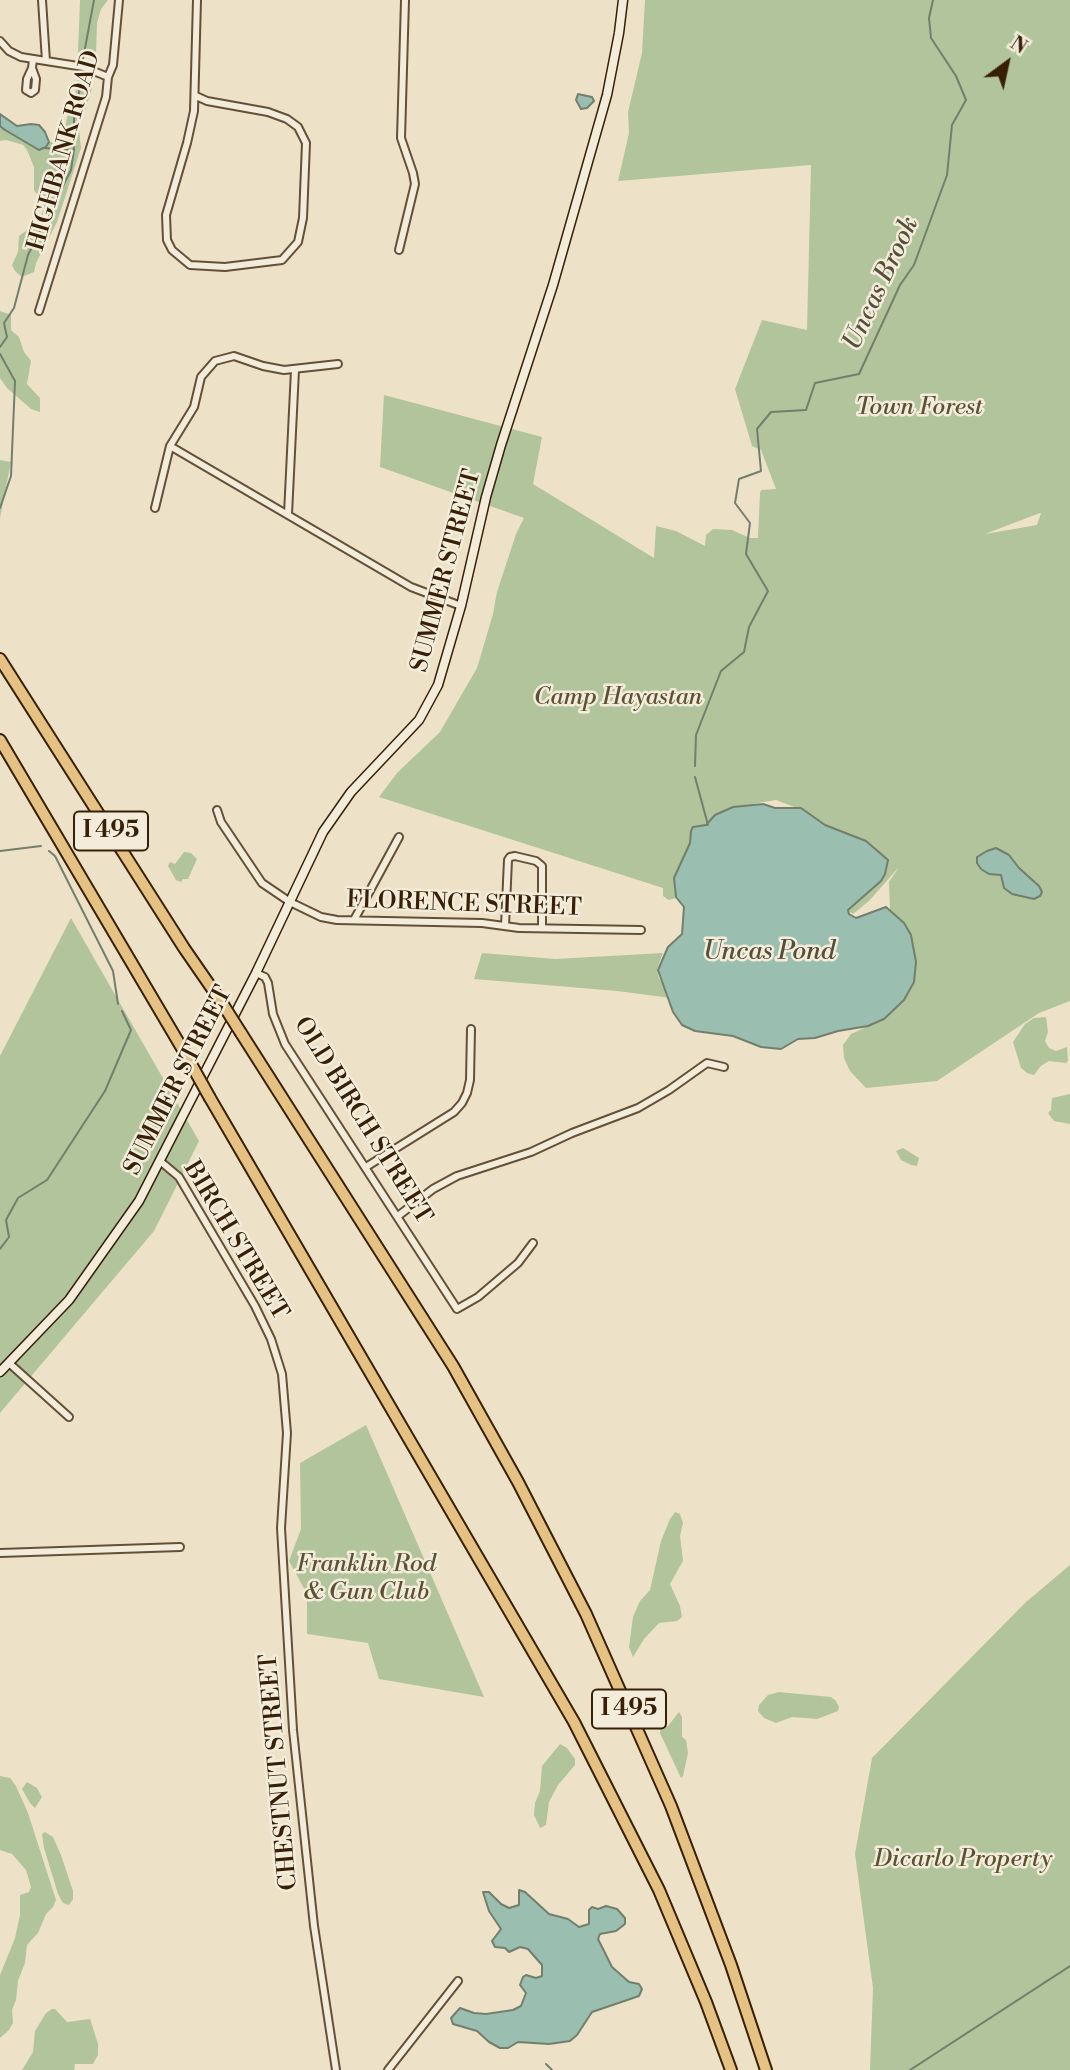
<!DOCTYPE html>
<style>
body{margin:0}
#map{position:relative;width:1070px;height:2070px;overflow:hidden;background:#ede2c7;font-family:"Libre Bodoni",serif}
canvas{display:block}
.north{position:absolute;left:972px;top:28px;width:70px;height:70px;-webkit-text-stroke:5px #f3ecdb;paint-order:stroke;rotate:33deg;font-size:19px;font-weight:700;line-height:28px;text-align:center;color:#372006}
.north::after{content:'';display:block;margin:auto;width:24px;height:32px;background:#372006;clip-path:polygon(50% 0,100% 100%,50% 72%,0 100%)}
</style>
<div id="map">
<canvas width="1070" height="2070"></canvas>
<div class="north">N</div>
</div>
<script>
const context = document.querySelector('canvas').getContext('2d');
context.lineJoin = 'round';
function paint(path, color) { context.fillStyle = color; context.fill(path, 'evenodd'); }
const poly = rows => new Path2D(rows.map(r => 'M' + r).join(''));
function strokePath(path, color, width, dash) { context.strokeStyle = color; context.lineWidth = width; context.lineCap = dash ? 'butt' : 'round'; context.setLineDash(dash || []); context.stroke(path); }
function label(font, color, halo, rows, align = 'center') {
  context.font = font + ' "Libre Bodoni",serif'; context.lineWidth = 5; context.setLineDash([]); context.textBaseline = 'middle'; context.strokeStyle = halo; context.fillStyle = color; for (const [text, x, y, turn = 0] of rows) {
    context.save(); context.translate(x, y); context.rotate((+turn || 0) * Math.PI / 180); context.textAlign = isNaN(turn) ? turn : align; if (halo) context.strokeText(text, 0, 0); context.fillText(text, 0, 0); context.restore();
  }
}
paint(poly([
 [80,0,108,0,101,9,97,23,96,55,92,57,78,52],
 [645,0,1070,0,1070,1001,1039,1013,937,1081,866,1088,850,1071,844,1058,843,1045,851,1034,884,1019,904,1000,914,982,916,969,911,935,904,923,890,910,889,882,899,867,869,901,853,914,845,908,881,855,866,841,825,825,805,811,776,800,733,807,712,818,706,825,693,827,679,893,676,893,676,898,669,900,663,896,663,888,379,797,397,773,440,732,477,668,493,614,497,592,516,534,524,518,380,467,384,395,542,437,533,484,654,558,656,526,676,531,705,546,706,535,713,529,732,530,750,538,758,538,760,493,761,490,776,489,761,450,752,446,735,389,762,320,807,330,811,165,618,181,629,133,628,112,642,53],
 [1041,513,1037,525,985,534,1040,513],
 [82,77,91,83,92,88,79,129,81,148,57,222,36,263,34,272,22,277,15,271,12,265,18,252,19,236,38,222,44,209,43,203,34,190,34,167,27,150,23,145,6,140,0,141,0,126,39,150,47,147,49,142,62,142,69,108,75,95,77,81],
 [0,311,11,315,11,330,19,337,24,352,31,361,27,384,40,398,40,412,31,409,7,388,0,378],
 [0,460,11,462,0,518],
 [184,852,191,853,197,859,188,879,183,879,181,882,176,880,168,866,170,862,175,864],
 [71,918,199,1141,154,1231,0,1413,0,1056],
 [482,953,555,959,663,953,657,969,659,978,671,998,617,991,474,979],
 [1046,1017,1048,1032,1045,1041,1049,1048,1056,1051,1067,1047,1068,1061,1066,1063,1049,1061,1041,1066,1034,1075,1027,1073,1021,1068,1013,1042,1025,1024,1034,1018],
 [1070,1094,1070,1124,1054,1121,1048,1113,1051,1110,1052,1098],
 [903,1148,919,1158,917,1166,911,1165,901,1160,896,1151],
 [366,1425,484,1697,379,1679,368,1643,307,1634,307,1594,289,1561,301,1529,300,1463],
 [675,1512,680,1514,683,1523,680,1536,683,1561,670,1584,680,1606,682,1617,677,1621,659,1623,644,1639,633,1657,629,1647,633,1617,640,1601,650,1590,661,1541,670,1519],
 [1070,1565,1070,2070,870,2070,873,1988,855,1854,872,1758,1026,1602],
 [779,1692,831,1697,836,1701,839,1707,838,1711,817,1719,792,1717,776,1723,764,1718,758,1711,759,1705,768,1695],
 [679,1712,682,1717,682,1737,686,1740,688,1753,683,1776,681,1778,660,1733,661,1726,668,1726],
 [560,1744,567,1748,575,1759,575,1765,558,1785,549,1802,546,1825,540,1828,534,1815,535,1803,540,1791,542,1766],
 [0,1776,10,1778,16,1786,28,1813,56,1900,53,1907,46,1914,38,1933,27,1945,25,1963,18,1981,16,2000,12,2010,13,2023,9,2030,0,2038,0,1975,15,1938,20,1915,20,1895,29,1892,31,1887,26,1870,12,1854,0,1850],
 [27,1782,37,1788,42,1797,35,1808,30,1803,22,1789],
 [45,1832,53,1837,61,1855,73,1891,73,1899,69,1905,63,1903,58,1894,44,1848,42,1834],
 [52,2009,55,2009,67,2022,90,2019,98,2044,98,2055,93,2064,75,2064,74,2070,22,2070,33,2052,35,2031,46,2013]
]), '#b2c49b');
const water = poly([
 [578,94,592,97,594,101,587,108,581,109,576,100,578,94],
 [0,114,17,126,31,124,39,125,45,132,49,142,46,147,39,150,5,130,0,126,0,114],
 [763,804,775,808,801,808,825,825,866,841,888,860,885,874,881,881,848,910,849,914,856,918,886,907,904,923,911,935,916,962,914,982,904,1000,884,1019,868,1026,838,1031,815,1038,798,1039,781,1049,761,1047,733,1036,695,1031,682,1025,673,1012,658,970,668,947,682,934,684,907,676,897,674,878,690,843,691,831,693,827,706,825,715,815,733,807,763,804],
 [996,848,1009,855,1019,868,1039,886,1042,892,1040,896,1034,899,1012,894,1004,888,1001,875,989,874,981,869,977,863,977,857,987,851,996,848],
 [519,1890,525,1892,549,1914,568,1919,579,1927,589,1924,589,1910,592,1907,598,1909,606,1906,617,1909,625,1918,625,1924,616,1931,600,1934,598,1939,612,1967,629,1982,639,1984,642,1989,639,1996,592,2012,577,2035,570,2041,549,2044,518,2042,508,2048,500,2048,489,2042,477,2031,453,2024,451,2018,460,2008,474,2013,486,2014,513,2010,521,2006,526,1993,520,1985,523,1977,526,1975,536,1978,542,1976,542,1965,528,1949,520,1947,509,1952,505,1948,495,1947,492,1941,501,1929,489,1911,483,1892,489,1892,501,1904,509,1908,519,1905,519,1890]
]);
paint(water, '#9abeb0');
strokePath(water, '#727f6c', 2);
strokePath(poly([
 [83,59,94,0],
 [44,148,73,150],
 [0,347,7,337,4,323,14,308,28,255,71,170,74,150,74,119,82,77],
 [0,354,15,381,11,476,0,508],
 [695,766,696,735,721,671,744,652,749,627,768,591,746,554,750,523,735,503,739,479,761,471,757,429,771,412,806,410,815,383,859,374,900,285,914,265,947,175,952,125,966,100,956,76,931,38,929,18,933,0],
 [695,777,708,825],
 [0,851,41,846],
 [49,851,55,856,113,971,118,1004],
 [0,1249,9,1237,6,1220,18,1198,47,1180,105,1091,131,1030,122,1011],
 [546,2064,552,2070],
 [910,2070,1070,1966]
]), '#727f6c', 2);
const street = poly([
 [42,0,46,61],
 [0,41,9,51,21,57,84,67,108,77],
 [32,68,27,79,26,90,31,93,35,90,36,79,32,68,33,59],
 [196,96,207,101,268,112,287,119,298,127,306,143,303,218,298,242,282,260,225,267,190,265,172,250,167,240,166,215,187,143,194,111,197,0],
 [399,250,415,184,413,173,401,138,405,0],
 [39,311,106,97,108,77,113,65,119,0],
 [170,446,411,587,461,606],
 [155,508,170,446,194,407,201,377,215,361,234,356,263,366,284,370,338,364],
 [288,514,295,370],
 [217,810,221,822,262,883,290,902,321,917,337,920,482,923,519,928,641,930],
 [354,920,399,837],
 [505,926,508,860,510,857,515,856,536,861,542,866,542,927],
 [256,973,265,977,268,983,273,1014,285,1044,457,1309,478,1297,518,1263,533,1243],
 [160,1161,179,1177,255,1306,271,1339,282,1374,287,1433,281,1528,293,1730,314,1926,336,2070],
 [366,1167,454,1112,462,1103,467,1093,470,1080,471,1029],
 [398,1216,433,1189,457,1176,531,1152,572,1133,638,1108,669,1090,707,1063,724,1067],
 [9,1363,69,1417],
 [0,1553,180,1547],
 [388,2070,458,1981]
]);
const secondary = poly([
 [0,1372,69,1300,139,1201,256,973,323,832,351,792,419,720,438,685,461,606,486,497,501,445,553,285,607,95,619,33,623,0]
]);
const highway = poly([
 [0,659,184,948,222,1003],
 [0,740,186,1055],
 [241,1033,453,1366,518,1482,586,1614,671,1806,731,1965,766,2070],
 [210,1098,574,1722,659,1890,706,2002,731,2070]
]);
strokePath(street, '#645036', 10);
strokePath(secondary, '#372006', 11);
strokePath(highway, '#372006', 14);
strokePath(street, '#f3ecdb', 6);
strokePath(secondary, '#f3ecdb', 8);
strokePath(highway, '#e6c184', 10);
const highwayBridge = poly([
 [222,1003,241,1033],
 [186,1055,210,1098]
]);
strokePath(highwayBridge, '#372006', 14, []);
strokePath(highwayBridge, '#e6c184', 10);
for (const [x, y, w] of [
 [111,831,74],
 [629,1709,74]
]) { const box = new Path2D(); box.roundRect(x - w / 2, y - 19.5, w, 39, 5); context.fillStyle = '#f3ecdb'; context.fill(box); strokePath(box, '#372006', 2); }
label('bold 23px', '#372006', null, [
 ["I 495",111,831],
 ["I 495",629,1709]
]);
label('24px', '#372006', '#f3ecdb', [
 ["HIGHBANK ROAD",65,151,-74],
 ["SUMMER STREET",447,571,-75],
 ["FLORENCE STREET",464,905,2],
 ["SUMMER STREET",179,1081,-63],
 ["OLD BIRCH STREET",362,1121,58],
 ["BIRCH STREET",235,1241,59],
 ["CHESTNUT STREET",280,1772,-95]
]);
label('italic 24px', '#5c5133', '#f3ecdb', [
 ["Town Forest",919,408],
 ["Camp Hayastan",618,698],
 ["Franklin Rod",366,1565],
 ["& Gun Club",366,1593],
 ["Dicarlo Property",963,1860]
]);
label('italic 26px', '#554f39', '#f3ecdb', [
 ["Uncas Brook",882,284,-65],
 ["Uncas Pond",769,953]
]);
</script>
